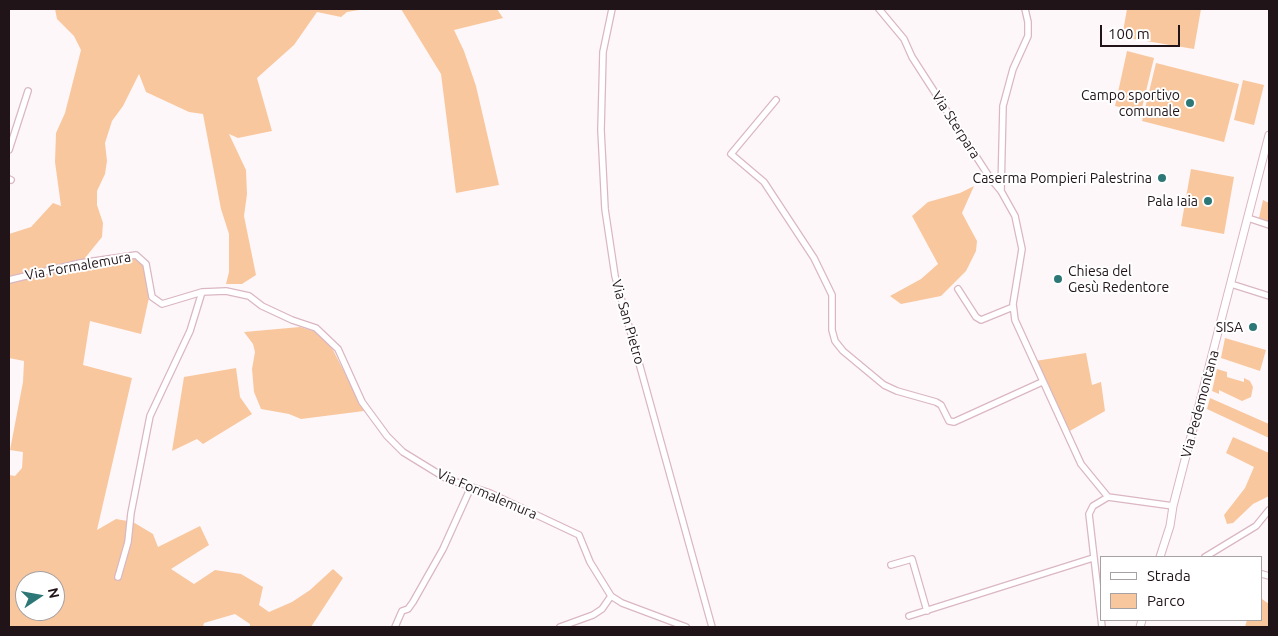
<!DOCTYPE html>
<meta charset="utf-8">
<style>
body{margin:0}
#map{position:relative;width:1278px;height:636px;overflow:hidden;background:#fef7f9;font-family:Ubuntu,sans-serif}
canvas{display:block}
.frame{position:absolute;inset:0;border:10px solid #201418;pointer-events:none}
.legend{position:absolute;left:1100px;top:556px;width:162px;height:65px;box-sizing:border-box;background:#fff;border:1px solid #a6a1a3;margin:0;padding:6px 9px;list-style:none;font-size:15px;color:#201418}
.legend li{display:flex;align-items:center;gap:10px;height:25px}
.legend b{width:25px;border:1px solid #a6a1a3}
.north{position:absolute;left:15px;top:571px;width:50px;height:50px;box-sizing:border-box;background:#fff;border:1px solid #a6a1a3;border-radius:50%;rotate:78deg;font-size:14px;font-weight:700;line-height:20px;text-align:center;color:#201418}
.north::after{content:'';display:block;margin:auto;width:18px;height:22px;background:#2d7777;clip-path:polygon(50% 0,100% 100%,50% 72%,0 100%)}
.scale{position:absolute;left:1100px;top:25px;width:80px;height:22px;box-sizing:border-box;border:2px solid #201418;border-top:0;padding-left:6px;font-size:15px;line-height:18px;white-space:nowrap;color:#201418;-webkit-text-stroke:4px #fff;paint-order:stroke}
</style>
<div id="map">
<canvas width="1278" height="636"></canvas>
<div class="frame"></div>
<ul class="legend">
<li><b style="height:6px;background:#fff"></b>Strada</li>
<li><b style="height:14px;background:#f9c79e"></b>Parco</li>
</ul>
<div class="north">N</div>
<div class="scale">100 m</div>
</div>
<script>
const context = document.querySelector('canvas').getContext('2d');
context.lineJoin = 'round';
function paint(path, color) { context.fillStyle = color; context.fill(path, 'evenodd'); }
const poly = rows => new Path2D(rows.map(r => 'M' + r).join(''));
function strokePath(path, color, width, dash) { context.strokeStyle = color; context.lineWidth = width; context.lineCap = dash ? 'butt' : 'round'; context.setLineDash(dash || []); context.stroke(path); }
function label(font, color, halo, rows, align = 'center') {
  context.font = font + ' Ubuntu,sans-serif'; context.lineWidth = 4; context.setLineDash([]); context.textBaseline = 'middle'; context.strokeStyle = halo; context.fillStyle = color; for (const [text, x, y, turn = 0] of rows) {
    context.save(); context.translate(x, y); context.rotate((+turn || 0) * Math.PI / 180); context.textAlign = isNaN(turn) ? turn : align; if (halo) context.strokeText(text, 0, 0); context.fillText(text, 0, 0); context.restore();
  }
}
paint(poly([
 [55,9,365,9,347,12,341,17,317,12,294,45,257,78,272,131,238,138,229,134,246,170,247,194,244,216,256,275,242,284,226,284,229,272,229,234,221,209,203,114,189,112,146,92,139,74,123,106,112,121,105,143,107,161,105,174,97,191,97,205,103,223,102,237,81,263,129,256,143,260,150,293,141,334,90,321,83,365,132,378,97,530,116,519,133,522,153,534,158,547,200,526,209,545,171,569,194,584,215,570,241,574,263,587,259,605,269,612,292,602,310,590,333,569,343,578,311,627,250,627,250,624,235,614,204,623,203,627,9,627,9,475,15,476,22,468,23,452,10,450,23,382,24,361,9,358,9,234,31,227,53,203,61,206,55,162,56,133,65,113,81,50,74,36,57,19],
 [25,581,55,581,55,611,25,611],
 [401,9,497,9,503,18,454,30,464,51,476,86,499,185,456,193,441,74],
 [1127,9,1201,9,1194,49,1122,37],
 [1127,51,1154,58,1141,112,1115,106],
 [1156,63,1239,84,1224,142,1142,121],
 [1243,80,1264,85,1254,125,1234,120],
 [1191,169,1234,177,1224,234,1181,226],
 [974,186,962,213,977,241,976,251,966,271,941,296,901,304,890,296,921,279,938,264,912,216,928,202,960,193],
 [1263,200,1269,203,1269,222,1259,218],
 [300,327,317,332,331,346,364,411,301,419,289,414,261,409,254,392,252,369,255,352,253,344,244,332],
 [1225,338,1266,350,1260,371,1221,358],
 [1086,353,1092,385,1101,382,1105,411,1068,432,1035,361],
 [236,368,240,397,252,414,203,444,197,439,172,451,184,377],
 [1217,369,1227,372,1227,377,1244,382,1244,378,1250,381,1253,387,1251,397,1242,401,1219,390,1219,394,1212,391],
 [1210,398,1269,424,1269,438,1207,409],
 [1233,437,1269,453,1269,496,1253,504,1233,523,1227,524,1224,515,1245,488,1254,467,1226,453],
 [1262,599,1269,604,1269,627,1245,627,1247,620,1262,620]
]), '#f9c79e');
const minor = poly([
 [612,9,603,52,601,130,605,209,615,276,712,627],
 [879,9,904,39,912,57,990,178,1001,191,1015,216,1022,249,1013,304,1015,320,1081,464,1108,497,1173,506],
 [776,100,731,154,764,182,814,258,832,295,832,330,835,341,843,351,884,385,897,391,936,402,941,405,949,421,954,422,1042,382],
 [9,150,28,91],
 [9,179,11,180],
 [1001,191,1003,106,1013,69,1028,36,1028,22,1025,9],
 [1248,218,1269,225],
 [9,280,80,263,136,255,146,264,152,297,162,304,202,292,226,291,249,296,262,306,292,320,316,328,338,349,362,402,387,436,403,452,447,479,490,493,579,535,590,562,611,596,622,603,686,627],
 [1231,284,1269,296],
 [958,289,976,317,981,320,1013,307],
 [1205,557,1256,526,1269,510],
 [891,565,912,559,927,611],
 [1262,574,1269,576],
 [118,577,128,542,131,513,150,416,190,331,202,292],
 [909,616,1093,558],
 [395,627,402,611,408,609,413,602,443,549,471,487],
 [560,627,593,615,602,609,611,596],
 [1102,627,1089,514,1093,506,1108,497]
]);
const tertiary = poly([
 [1160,557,1170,526,1173,506,1269,135],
 [1140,627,1142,620]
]);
strokePath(minor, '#dab7c2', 8);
strokePath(tertiary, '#dab7c2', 9);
strokePath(minor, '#fff', 5.5);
strokePath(tertiary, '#fff', 7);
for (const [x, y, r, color] of [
 [1190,103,5,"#2d7777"],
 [1162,178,5,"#2d7777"],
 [1208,201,5,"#2d7777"],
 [1058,279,5,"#2d7777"],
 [1253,327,5,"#2d7777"]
]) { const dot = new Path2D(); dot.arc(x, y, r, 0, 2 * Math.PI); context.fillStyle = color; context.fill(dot); strokePath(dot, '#fff', 2); }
label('14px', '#201418', '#fff', [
 ["Campo sportivo",1180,95],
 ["comunale",1180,111],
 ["Caserma Pompieri Palestrina",1152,178],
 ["Pala Iaia",1198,201],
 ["Chiesa del",1068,271,"left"],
 ["Gesù Redentore",1068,287,"left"],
 ["SISA",1243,327]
], 'right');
label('14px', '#201418', '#fff', [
 ["Via Sterpara",956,125,57],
 ["Via Formalemura",78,266,-10],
 ["Via San Pietro",628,322,74],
 ["Via Pedemontana",1200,404,-75],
 ["Via Formalemura",487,494,23]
]);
</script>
